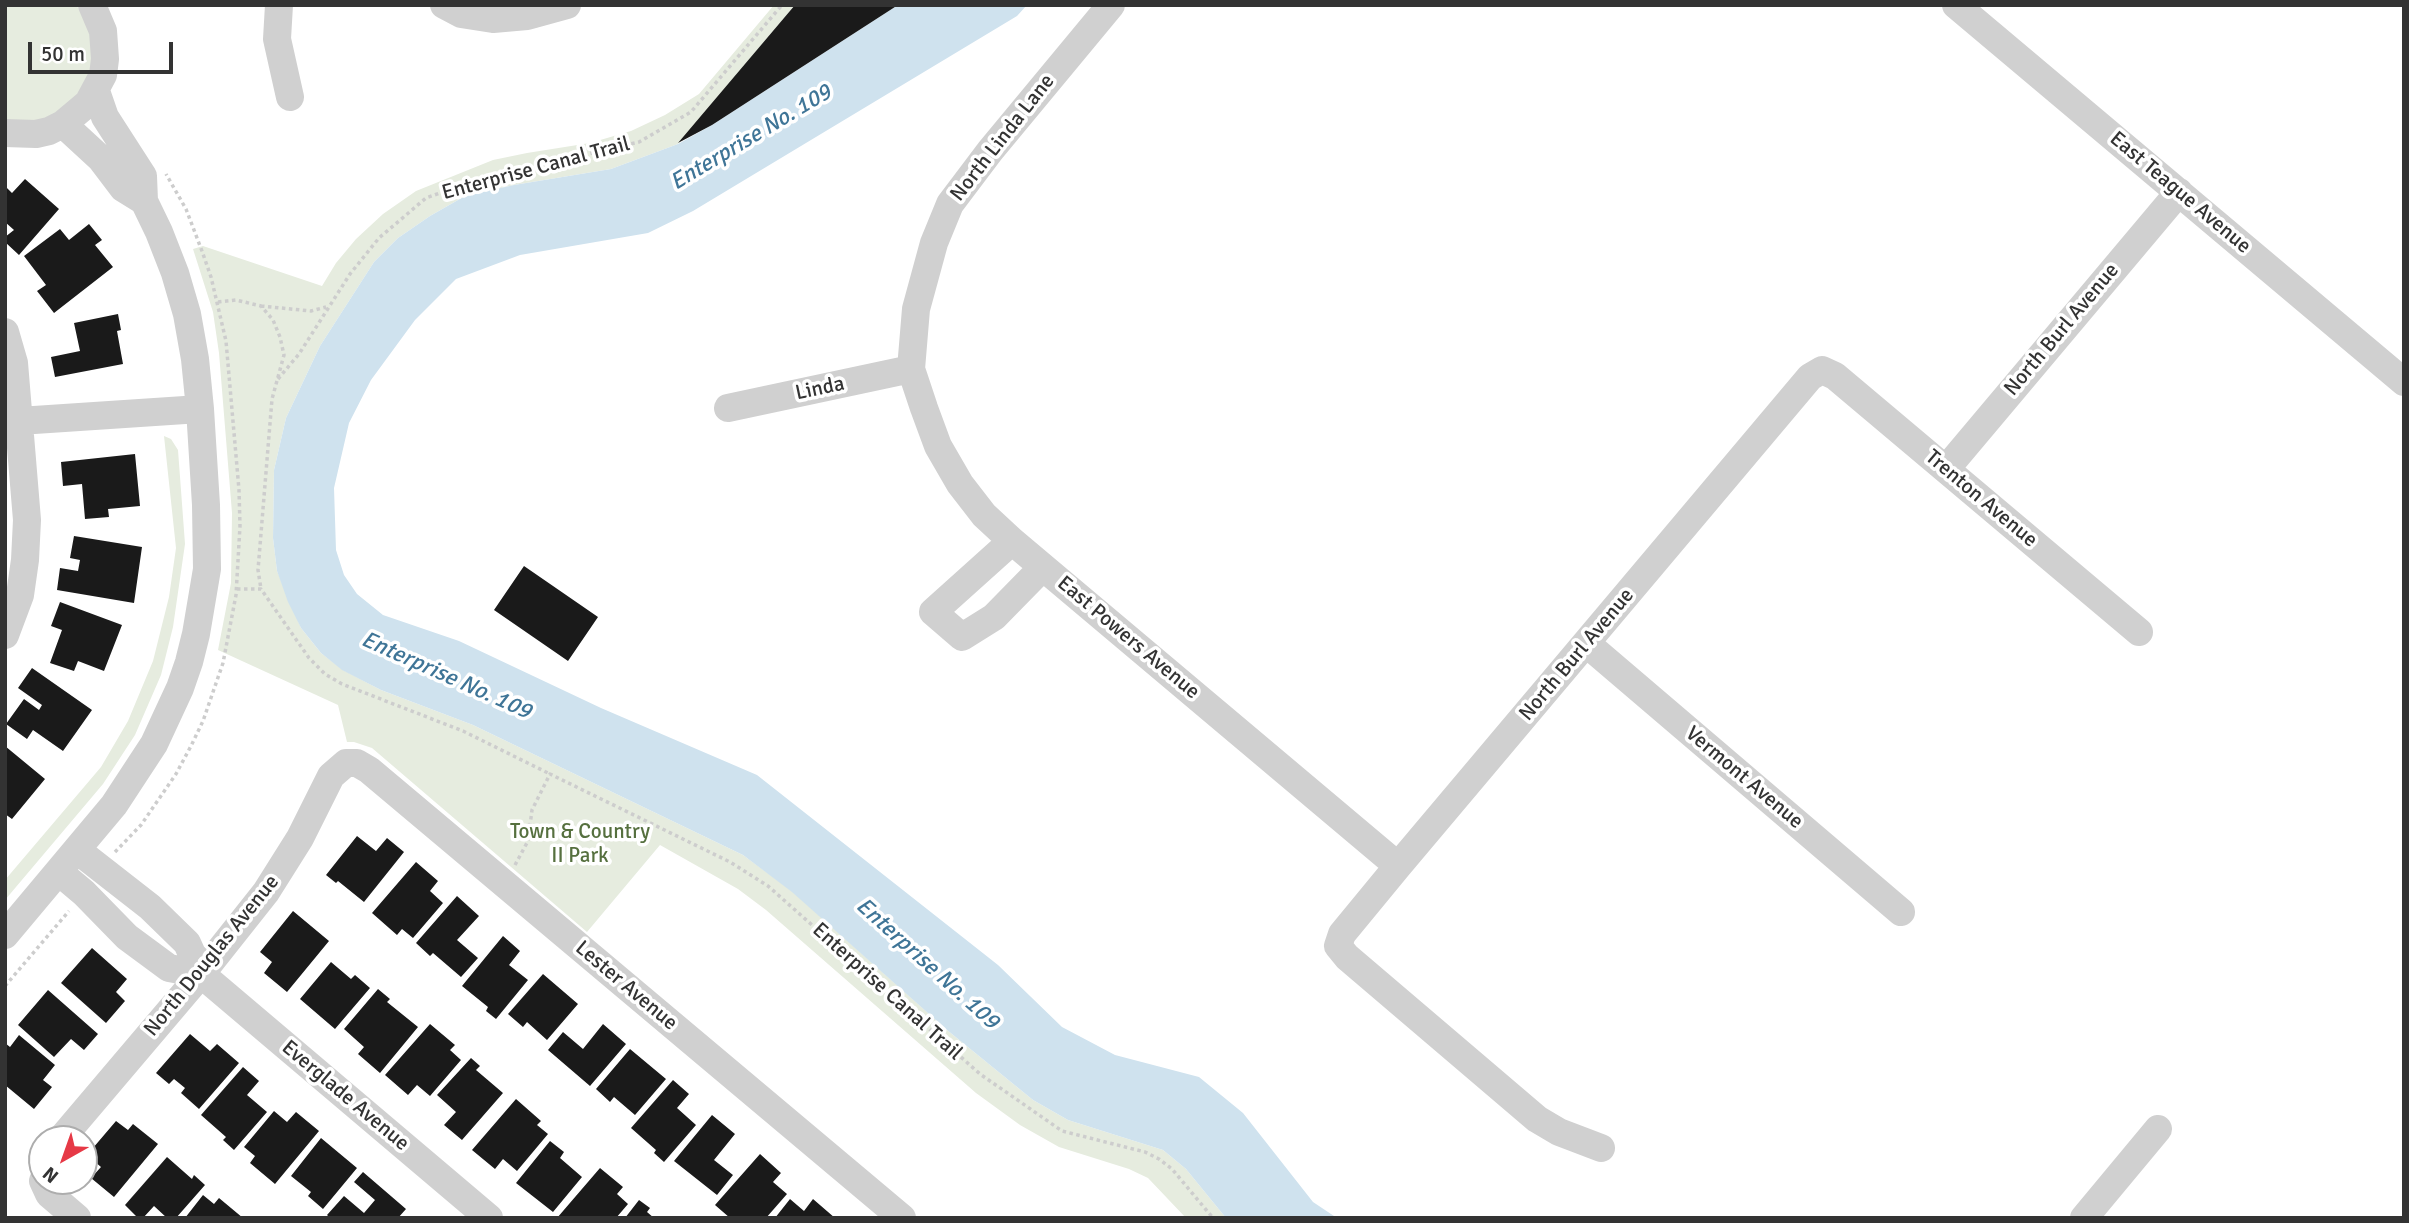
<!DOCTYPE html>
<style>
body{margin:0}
#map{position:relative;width:2409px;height:1223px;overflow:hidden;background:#fff;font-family:Signika,sans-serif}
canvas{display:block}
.frame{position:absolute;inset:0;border:7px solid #333;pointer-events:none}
.north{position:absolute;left:28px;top:1125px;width:70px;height:70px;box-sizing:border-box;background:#fff;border:2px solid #adadad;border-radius:50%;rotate:220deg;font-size:19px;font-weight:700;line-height:28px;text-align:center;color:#333}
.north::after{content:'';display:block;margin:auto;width:24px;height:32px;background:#e63946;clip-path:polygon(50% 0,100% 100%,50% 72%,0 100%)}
.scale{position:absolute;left:28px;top:42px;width:145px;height:32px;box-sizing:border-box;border:4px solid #333;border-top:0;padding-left:9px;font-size:21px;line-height:24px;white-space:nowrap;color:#333;-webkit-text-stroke:5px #fff;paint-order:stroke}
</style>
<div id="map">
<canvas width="2409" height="1223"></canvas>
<div class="frame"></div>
<div class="north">N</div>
<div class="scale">50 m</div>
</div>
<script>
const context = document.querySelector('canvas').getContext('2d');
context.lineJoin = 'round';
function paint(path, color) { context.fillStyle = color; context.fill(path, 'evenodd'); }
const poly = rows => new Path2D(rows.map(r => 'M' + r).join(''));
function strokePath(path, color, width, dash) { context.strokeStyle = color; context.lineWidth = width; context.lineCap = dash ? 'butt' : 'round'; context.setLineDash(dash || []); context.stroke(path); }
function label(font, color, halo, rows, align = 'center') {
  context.font = font + ' Signika,sans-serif'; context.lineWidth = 7; context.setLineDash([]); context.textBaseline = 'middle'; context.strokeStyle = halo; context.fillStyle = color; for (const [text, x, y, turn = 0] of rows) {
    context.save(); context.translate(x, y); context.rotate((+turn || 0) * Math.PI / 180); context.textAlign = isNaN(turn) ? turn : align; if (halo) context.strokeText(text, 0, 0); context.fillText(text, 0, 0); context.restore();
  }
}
paint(poly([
 [5,5,76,5,85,17,91,32,92,65,88,80,70,104,47,118,34,122,5,120],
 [774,5,795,5,678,144,611,169,514,185,465,196,430,216,398,238,374,262,320,346,286,418,274,470,273,538,277,571,301,628,321,653,343,670,381,690,473,725,743,855,792,891,947,1030,1033,1100,1068,1120,1163,1150,1186,1169,1226,1218,1186,1218,1148,1178,1129,1169,1059,1147,1020,1125,976,1093,766,910,738,889,660,845,587,932,372,748,354,742,347,742,338,705,218,650,231,583,232,513,219,353,213,312,193,249,203,246,322,286,336,263,356,239,383,214,416,191,493,160,527,153,590,143,631,131,665,115,699,94],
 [164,436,171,439,178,450,185,544,173,627,161,675,135,735,103,784,5,900,5,880,101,767,128,721,153,661,169,597,176,548]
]), '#e6ecdf');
paint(poly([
 [898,5,1027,5,1017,16,693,211,648,233,520,255,456,279,415,320,371,380,349,423,334,488,336,550,344,575,357,594,383,615,459,641,601,708,757,775,998,965,1062,1027,1115,1055,1199,1077,1243,1113,1313,1202,1337,1218,1226,1218,1186,1169,1163,1150,1068,1120,1033,1100,947,1030,792,892,743,855,473,725,381,690,342,670,321,653,301,628,288,602,277,571,273,538,274,470,286,418,320,346,374,262,398,238,430,216,465,196,514,185,611,169,678,144,712,125]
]), '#cfe2ee');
paint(poly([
 [795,5,898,5,712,125,678,143],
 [25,179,59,209,19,255,5,242,5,237,14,230,5,222,5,186,12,193],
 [89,224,102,240,95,245,113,267,54,313,37,291,46,285,24,256,60,229,69,240],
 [118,314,121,330,117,331,123,364,55,377,51,357,80,351,74,323],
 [135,454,140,506,108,509,109,517,85,519,82,484,63,486,61,462],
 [74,536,142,547,134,603,57,590,60,568,78,571,80,560,70,558],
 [524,566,598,617,568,661,494,610],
 [60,602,122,625,104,671,78,661,74,671,50,663,62,630,51,626],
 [32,668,92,710,63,751,33,730,27,739,6,724,24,699,39,710,42,705,18,688],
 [5,746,45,779,12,819,5,814],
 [357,836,376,851,387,838,404,852,364,902,338,881,336,883,326,875],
 [416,862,438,881,430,891,443,903,413,938,402,929,397,935,372,913],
 [457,896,479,916,457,940,478,958,461,977,433,953,430,956,416,943],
 [293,911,329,941,287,992,264,973,272,962,260,952],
 [503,936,520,951,509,965,528,980,496,1019,486,1011,488,1007,462,986],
 [92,948,127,979,116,992,125,1001,106,1023,61,983],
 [331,962,351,979,355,975,370,988,335,1029,300,999],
 [543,974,578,1004,547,1040,527,1022,523,1027,508,1014],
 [378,989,390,999,387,1002,418,1027,380,1073,358,1054,364,1047,344,1029],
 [48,990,98,1034,84,1050,71,1039,54,1057,18,1025],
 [430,1024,455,1045,450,1050,461,1060,430,1096,417,1085,408,1095,385,1075],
 [603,1024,626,1044,590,1086,548,1050,563,1032,583,1049],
 [190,1034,210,1051,217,1044,239,1063,199,1109,181,1093,185,1088,174,1079,169,1084,156,1073],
 [19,1035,55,1065,43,1080,52,1087,34,1109,5,1085,5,1043,10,1047],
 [630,1049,666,1079,635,1115,614,1097,610,1102,596,1089],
 [471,1058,480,1066,476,1070,503,1093,462,1140,444,1125,456,1112,437,1095],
 [243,1067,259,1081,247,1095,267,1112,234,1150,223,1140,226,1137,201,1115],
 [673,1080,689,1094,677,1108,696,1125,664,1162,654,1153,656,1150,631,1128],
 [516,1099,541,1121,537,1125,548,1134,517,1171,503,1159,495,1169,472,1150],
 [274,1111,287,1122,296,1112,319,1131,275,1184,250,1163,255,1156,244,1147],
 [712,1115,735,1134,714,1160,733,1175,717,1195,674,1161],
 [116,1121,128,1130,133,1124,158,1144,114,1197,91,1178,101,1167,87,1155],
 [321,1138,357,1168,323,1209,308,1196,311,1192,291,1176],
 [550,1141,564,1152,560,1158,582,1177,553,1212,516,1183],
 [760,1154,781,1173,773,1182,787,1194,766,1218,730,1218,715,1205],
 [167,1157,192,1179,194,1175,205,1185,176,1218,167,1218,154,1206,143,1218,138,1218,125,1205],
 [600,1168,623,1187,617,1194,628,1204,616,1218,557,1218],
 [363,1172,406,1209,398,1218,330,1218,327,1215,344,1196,364,1213,375,1200,354,1182],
 [203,1195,214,1204,219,1198,243,1218,185,1218],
 [790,1199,804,1211,813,1199,835,1218,775,1218],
 [639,1200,650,1208,647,1212,654,1218,625,1218]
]), '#1a1a1a');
strokePath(poly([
 [218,302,236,300,261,306,273,320,280,337,284,355,272,399,258,570,261,589],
 [261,306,311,311,326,307],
 [278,379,299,354,350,274,379,238,426,198,473,181,639,142,691,112,782,5],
 [237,589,261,589,309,658,325,674,342,684,463,731,550,774],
 [115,852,141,825,176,774,191,746,203,721,223,663,236,595,240,526,239,490,226,341,211,277,202,251,186,209,166,174],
 [515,865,528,841,532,810,550,774,730,862,768,886,980,1074,1062,1131,1145,1152,1159,1159,1172,1169,1213,1218],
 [5,986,69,911]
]), '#cdcdcd', 3.5, [3.5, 3.5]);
strokePath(poly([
 [279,5,277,39,290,97],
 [444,5,461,14,493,19,527,16,567,5],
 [1111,5,990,151,950,204,934,243,916,309,911,369,924,408,938,446,960,484,984,515,1012,541,1398,866],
 [1956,5,2404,382],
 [63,124,101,159,123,188,144,201],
 [5,133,36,134,49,131,63,124,88,103,103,75,105,59,103,31,92,5],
 [5,332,14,363,27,520,25,560,20,595,5,635],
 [728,408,911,369],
 [19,421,200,409],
 [1946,469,2179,192],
 [1012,541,933,612,962,637,994,617,1043,567],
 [1587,644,1901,912],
 [77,850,150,907,187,943,201,974,489,1218],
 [59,872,84,893,127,937,169,968,201,974],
 [5,935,114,805,154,744,180,688,189,662,196,634,207,569,206,505,200,409,195,359,187,314,175,273,159,232,144,201,143,176,105,117,96,91],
 [61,1139,201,974,266,892,300,838,331,776,346,763,357,763,369,770,902,1218],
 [1601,1148,1559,1132,1537,1119,1347,957,1338,946,1342,934,1398,866,1810,377,1822,370,1835,376,2139,632],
 [43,1181,49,1194,77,1218],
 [2084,1218,2158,1129]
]), '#d0d0d0', 28);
label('21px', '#333', '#fff', [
 ["North Linda Lane",1003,138,-52],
 ["Enterprise Canal Trail",536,169,-15],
 ["East Teague Avenue",2180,193,40],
 ["North Burl Avenue",2062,330,-50],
 ["Linda",820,389,-12],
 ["Trenton Avenue",1981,499,40],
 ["East Powers Avenue",1128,638,40],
 ["North Burl Avenue",1577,655,-50],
 ["Vermont Avenue",1744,778,40],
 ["North Douglas Avenue",212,956,-51],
 ["Lester Avenue",626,986,40],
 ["Enterprise Canal Trail",887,992,42],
 ["Everglade Avenue",345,1096,40]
]);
label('21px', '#56703f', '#fff', [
 ["Town & Country",580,832],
 ["II Park",580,856]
]);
label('italic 23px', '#3f7597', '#fff', [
 ["Enterprise No. 109",751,138,-31],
 ["Enterprise No. 109",446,676,24],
 ["Enterprise No. 109",927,964,42]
]);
</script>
